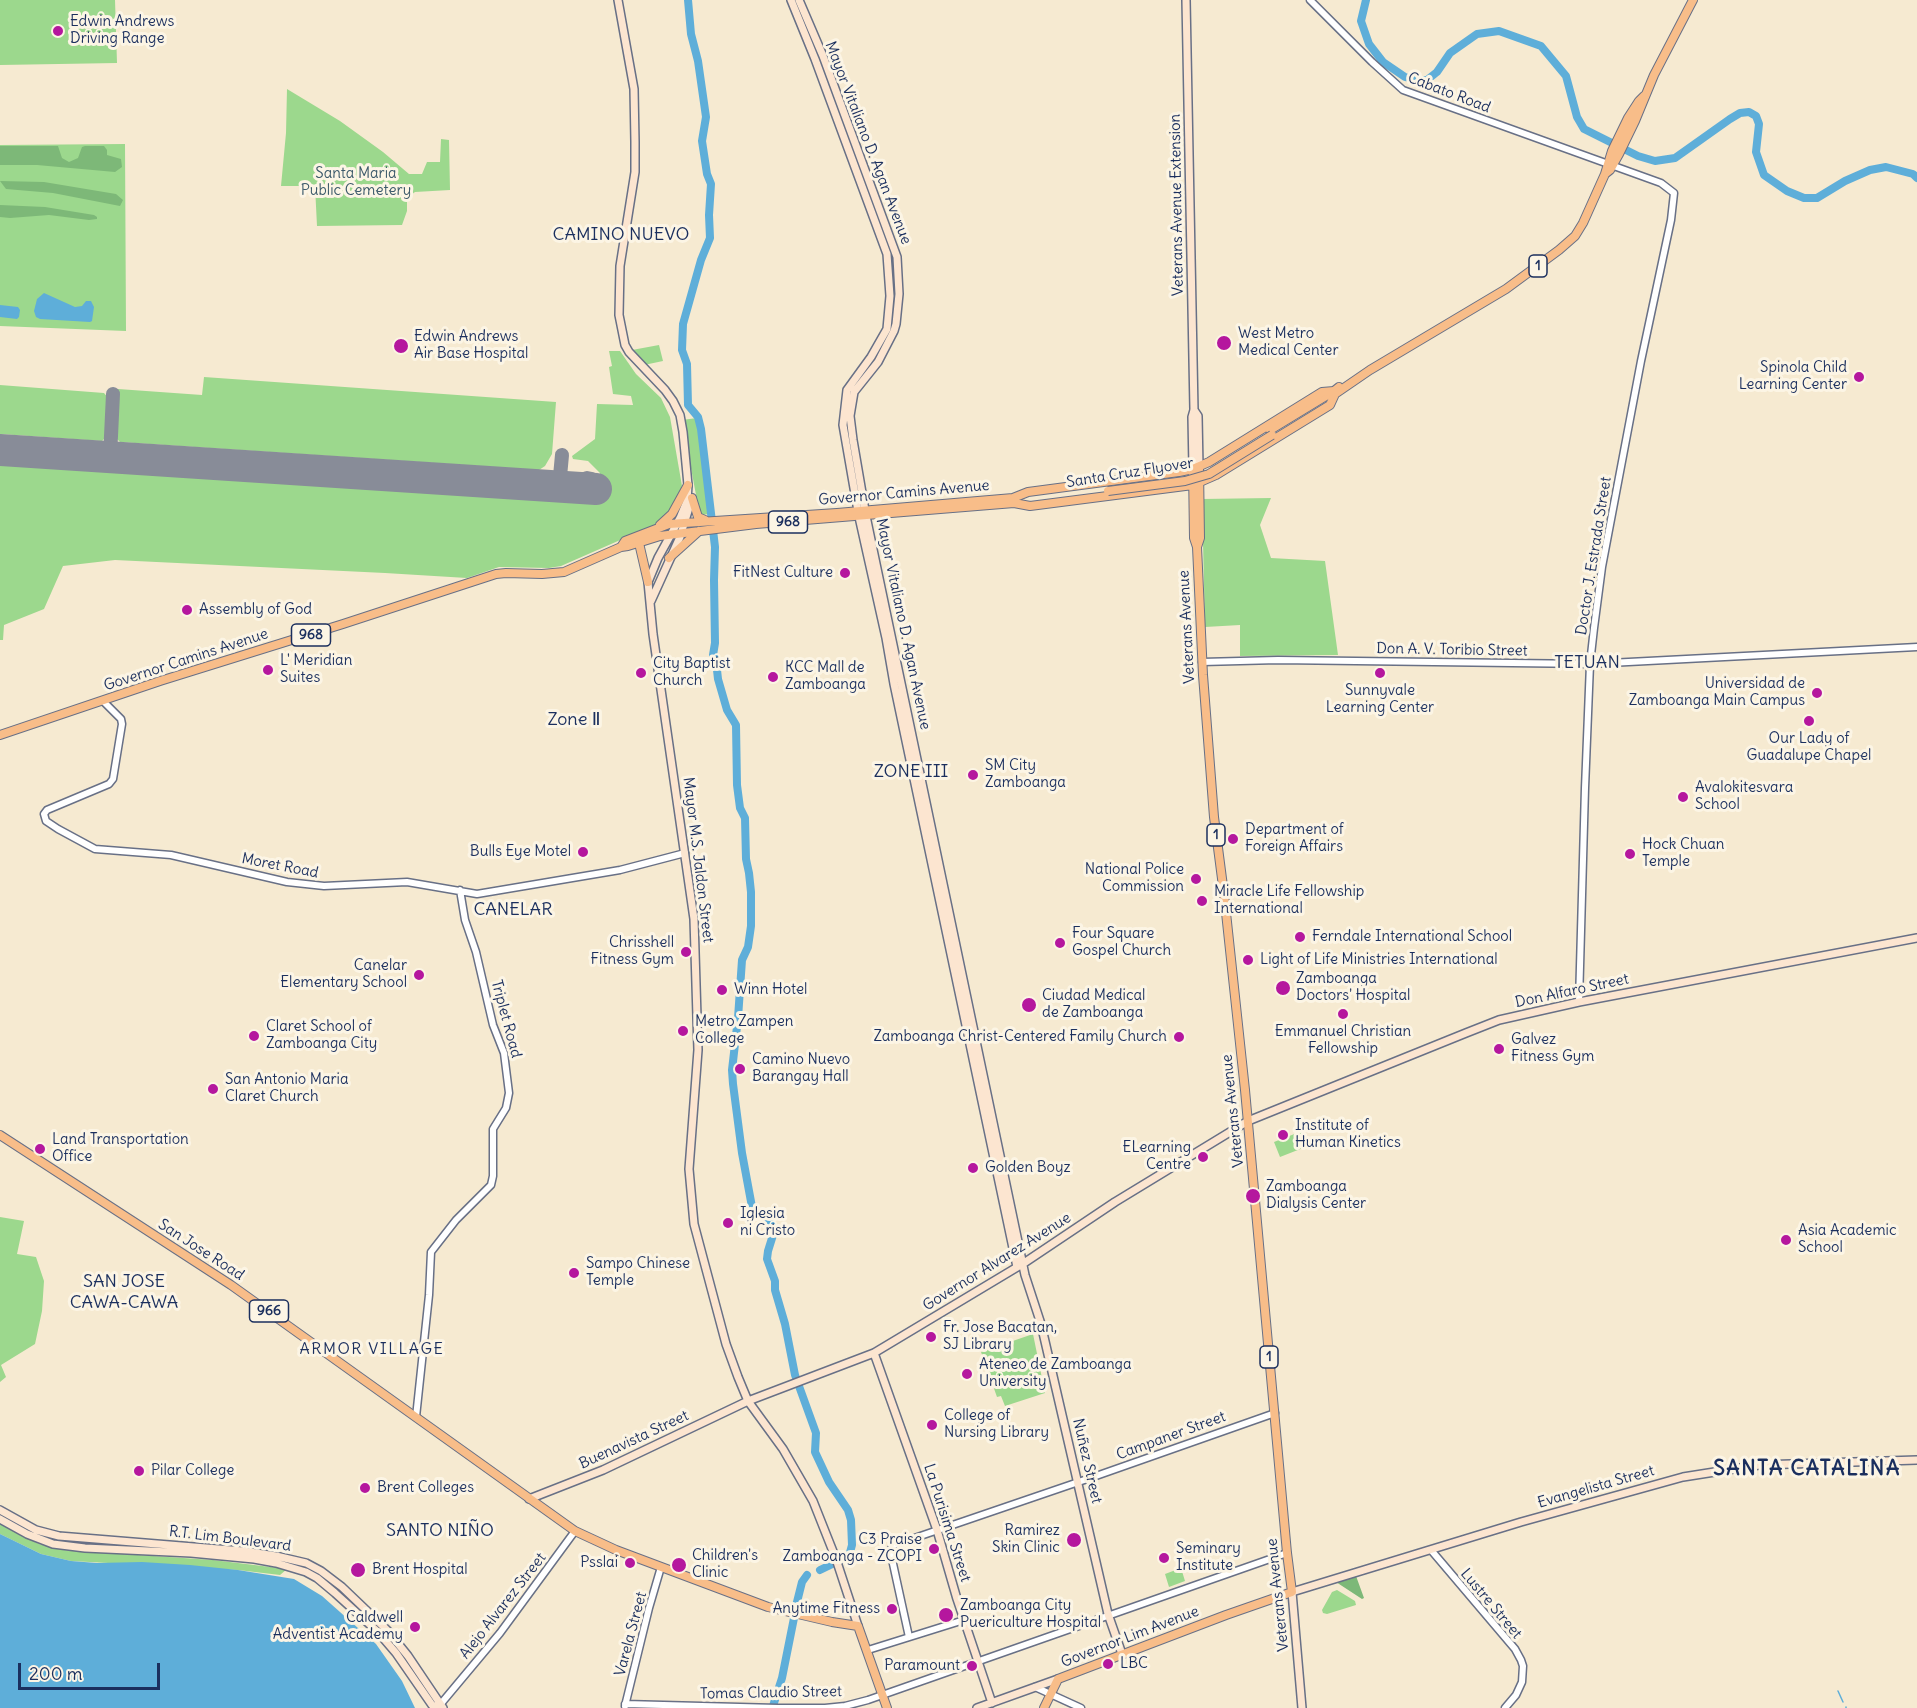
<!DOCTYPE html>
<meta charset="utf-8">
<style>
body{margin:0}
#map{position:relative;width:1917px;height:1708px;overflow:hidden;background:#f6ead1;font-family:Delius,sans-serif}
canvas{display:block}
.scale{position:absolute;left:18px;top:1663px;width:142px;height:27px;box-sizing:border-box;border:3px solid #1b2f5e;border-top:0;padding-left:8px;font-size:18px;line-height:21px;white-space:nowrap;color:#1b2f5e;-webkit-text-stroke:4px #fcf5e5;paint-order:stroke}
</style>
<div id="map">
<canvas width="1917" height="1708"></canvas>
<div class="scale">200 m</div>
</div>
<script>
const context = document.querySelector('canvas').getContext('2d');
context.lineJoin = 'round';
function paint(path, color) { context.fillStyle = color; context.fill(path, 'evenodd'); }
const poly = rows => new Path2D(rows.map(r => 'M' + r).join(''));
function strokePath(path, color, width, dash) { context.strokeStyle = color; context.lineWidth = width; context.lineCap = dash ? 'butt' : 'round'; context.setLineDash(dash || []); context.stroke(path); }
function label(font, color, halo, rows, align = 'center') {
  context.font = font + ' Delius,sans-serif'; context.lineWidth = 6; context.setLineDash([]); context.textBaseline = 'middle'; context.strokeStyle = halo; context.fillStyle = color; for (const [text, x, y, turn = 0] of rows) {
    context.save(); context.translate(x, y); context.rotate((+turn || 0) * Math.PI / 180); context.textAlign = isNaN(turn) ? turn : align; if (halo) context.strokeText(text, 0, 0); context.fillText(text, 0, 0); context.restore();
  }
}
paint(poly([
 [0,0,115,0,117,63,0,65],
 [287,89,340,121,383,152,409,174,422,174,427,162,440,162,441,139,449,140,450,190,415,192,407,198,407,211,402,225,317,226,315,186,281,186,286,133],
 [125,144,126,331,0,326,0,145],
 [659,345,663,361,644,365,632,350],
 [609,351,620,351,636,374,661,398,670,417,682,486,675,505,659,523,561,566,549,568,499,567,467,578,385,573,115,560,63,566,44,609,4,625,3,640,0,640,0,465,597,503,600,473,588,461,573,459,572,456,595,439,597,404,633,405,631,396,613,394,609,367,612,366],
 [204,377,556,402,552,454,545,466,539,470,120,442,116,438,118,389,202,395],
 [0,385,104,393,109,399,106,437,102,441,0,434],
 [697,418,709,514,701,515,699,511,682,420],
 [1271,498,1260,525,1271,558,1325,561,1338,655,1240,656,1240,625,1205,627,1202,499],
 [1302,1131,1308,1146,1280,1157,1274,1142],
 [0,1217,24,1221,17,1254,36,1257,44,1281,42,1311,35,1344,1,1365,6,1377,0,1382],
 [1033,1334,1045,1393,1005,1406,1001,1396,997,1397,981,1352],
 [0,1524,39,1544,63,1550,213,1560,287,1569,280,1575,238,1570,71,1561,41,1554,0,1534],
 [1181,1568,1185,1581,1169,1587,1165,1574],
 [1337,1590,1355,1601,1356,1605,1327,1614,1323,1613,1322,1610,1332,1592]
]), '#9cd88d');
paint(poly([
 [0,146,58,146,62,158,69,162,78,158,82,147,85,146,104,146,107,150,107,155,121,159,122,167,115,172,37,165,0,165],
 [0,181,44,182,116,194,123,200,120,206,53,193,6,189],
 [0,205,45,207,94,215,97,217,97,219,89,220,49,215,10,218,0,217],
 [1356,1576,1364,1598,1362,1599,1336,1582]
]), '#7db878');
paint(poly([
 [44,293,75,307,82,306,86,301,91,301,94,307,92,321,90,322,40,319,36,317,34,311,37,299],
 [0,305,18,307,20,310,19,317,17,319,0,317],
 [0,1534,41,1554,71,1561,97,1563,142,1562,190,1565,238,1570,294,1579,322,1596,376,1644,402,1681,415,1708,0,1708]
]), '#5eaed9');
strokePath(poly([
 [1838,1691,1843,1702],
 [1846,1707,1846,1708]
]), '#5eaed9', 1.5);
strokePath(poly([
 [688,0,691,34,698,61,706,117,702,141,707,174,711,184,709,215,710,238,701,260,683,324,682,350,687,364,688,405,698,417,701,429,715,547,714,580,715,643,713,655,716,661,718,679,727,710,736,725,737,785,740,808,745,818,746,859,749,873,751,892,751,926,748,947,742,960,738,1018,732,1070,733,1084,742,1153,752,1207,769,1220,772,1227,773,1235,768,1251,767,1259,775,1281,775,1290,785,1324,795,1375,816,1433,815,1452,829,1482,848,1510,851,1520,852,1545,849,1556,820,1570],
 [1366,0,1361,21,1369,44,1383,62,1405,77,1420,81,1427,80,1437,72,1450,53,1477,34,1499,31,1541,46,1566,76,1577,117,1584,129,1638,156,1655,161,1675,158,1730,119,1740,113,1749,112,1756,116,1759,124,1756,152,1764,175,1787,191,1804,198,1817,198,1845,181,1870,170,1886,167,1913,174,1917,178],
 [795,1610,802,1582,807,1575],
 [773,1706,782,1678,794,1618]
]), '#5eaed9', 8);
strokePath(poly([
 [110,457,113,394],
 [559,487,562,455],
 [562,487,587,478,592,479,591,489,586,495,581,496,569,487]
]), '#888c98', 14);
strokePath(poly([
 [0,450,596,489]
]), '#888c98', 32);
const tertiary = poly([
 [1310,0,1372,62,1403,90,1661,183,1674,193,1671,220,1641,361,1602,567,1594,628,1590,664,1585,788,1579,1002],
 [1202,662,1278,660,1590,664,1917,647],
 [103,701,121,719,122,724,113,779,109,784,47,810,44,814,46,821,58,829,95,849,171,855,287,882,324,886,407,882,477,894,620,870,685,853],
 [416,1417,429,1295,431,1252,456,1220,491,1185,493,1176,493,1129,506,1108,509,1093,504,1053,493,1025,476,952,465,920,460,890],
 [1431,1550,1515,1649,1521,1660,1523,1666,1522,1682,1516,1695,1505,1708],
 [909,1637,890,1550,894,1545,1096,1476,1275,1413],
 [868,1650,964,1620],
 [1035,1687,1081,1708],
 [625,1704,778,1708,825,1708,845,1706,868,1700,1287,1553],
 [439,1706,500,1633,575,1531],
 [625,1706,649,1608,661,1567]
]);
const secondary = poly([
 [618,0,634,89,635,142,635,172,620,266,619,315,625,345,629,352,665,390,673,401,680,415,683,432,688,485,687,501,680,518,658,558,648,582,653,634,694,919,698,1050,689,1169,694,1224,726,1344,738,1377,748,1401,783,1449,813,1501,836,1559,858,1626],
 [791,0,815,59,887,254,890,296,887,329,871,357,847,390,843,425,859,517,886,638,894,684,1017,1267],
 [799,0,823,56,897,257,899,294,896,324,894,331,878,362,854,392,850,416,853,440,866,516,1025,1275,1041,1324,1108,1614,1122,1654],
 [1186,0,1194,410,1192,417,1193,469],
 [1194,410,1198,416,1199,467],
 [651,601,680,537,692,498],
 [874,1353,937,1530,957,1599,992,1703],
 [529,1499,603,1470,748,1401,874,1353,1024,1263,1115,1202,1248,1121,1466,1033,1499,1020,1579,1002,1917,938],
 [0,1510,36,1530,59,1536,243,1551,276,1556,306,1563,321,1571,342,1587,387,1630,408,1656,443,1708],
 [0,1519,27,1534,53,1544,85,1548,191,1553,254,1559,276,1563,306,1572,317,1578,335,1593,378,1632,396,1653,432,1705,438,1708],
 [977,1708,1058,1679],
 [1302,1708,1292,1592,1521,1522,1683,1477,1759,1465,1917,1460]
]);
const primary = poly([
 [1270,430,1334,391],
 [692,498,698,517,705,520],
 [660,525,672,514,688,485],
 [639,543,648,582],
 [621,547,625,541,669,524,837,513,1013,498,1028,492,1179,472,1193,469,1194,538,1197,547,1203,675,1214,817,1224,894,1245,1090,1287,1553,1292,1592,1226,1615,1058,1679,1044,1708],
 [1197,547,1200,538,1199,467],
 [669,558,699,531],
 [0,735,160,681,343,624,496,574,506,573,542,574,564,572,621,547,628,546,660,536,756,524,1014,503,1030,506,1193,485],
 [0,1135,231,1285,575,1531,616,1550,768,1607,832,1622,858,1626,887,1708]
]);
const trunk = poly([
 [1605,174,1610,170,1619,154,1635,121,1654,75,1693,0],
 [1193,469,1209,462,1322,392,1334,391,1339,387],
 [1193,485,1216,475,1330,405,1335,394,1370,370,1506,289,1559,250,1575,236,1583,223,1605,174,1612,151,1628,118,1639,101,1644,96]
]);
strokePath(tertiary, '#687086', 9);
strokePath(secondary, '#687086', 10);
strokePath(primary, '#687086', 10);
strokePath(trunk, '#687086', 10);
strokePath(tertiary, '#fff', 6);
strokePath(secondary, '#fce5d0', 7);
strokePath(primary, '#f8bd89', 8);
strokePath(trunk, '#f8bd89', 8);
const primaryBridge = poly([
 [1108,491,1185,481,1209,474,1272,435]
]);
strokePath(primaryBridge, '#687086', 10, []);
strokePath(primaryBridge, '#f8bd89', 8);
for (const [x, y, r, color] of [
 [58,31,6,"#b5179e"],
 [1224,343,8,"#b5179e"],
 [401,346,8,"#b5179e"],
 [1859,377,6,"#b5179e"],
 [845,573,6,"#b5179e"],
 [187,610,6,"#b5179e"],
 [268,670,6,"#b5179e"],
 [641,673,6,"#b5179e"],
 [1380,673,6,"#b5179e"],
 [773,677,6,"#b5179e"],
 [1817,693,6,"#b5179e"],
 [1809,721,6,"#b5179e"],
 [973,775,6,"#b5179e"],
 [1683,797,6,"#b5179e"],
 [1233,839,6,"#b5179e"],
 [583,852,6,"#b5179e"],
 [1630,854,6,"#b5179e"],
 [1196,879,6,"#b5179e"],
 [1202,901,6,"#b5179e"],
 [1300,937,6,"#b5179e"],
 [1060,943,6,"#b5179e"],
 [686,952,6,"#b5179e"],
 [1248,960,6,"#b5179e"],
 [419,975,6,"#b5179e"],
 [1283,988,8,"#b5179e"],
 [722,990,6,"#b5179e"],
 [1029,1005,8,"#b5179e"],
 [1343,1014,6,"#b5179e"],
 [683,1031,6,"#b5179e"],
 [254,1036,6,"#b5179e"],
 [1179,1037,6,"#b5179e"],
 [1499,1049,6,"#b5179e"],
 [740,1069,6,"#b5179e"],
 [213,1089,6,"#b5179e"],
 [1283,1135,6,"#b5179e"],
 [40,1149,6,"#b5179e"],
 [1203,1157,6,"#b5179e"],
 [973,1168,6,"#b5179e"],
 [1253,1196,8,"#b5179e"],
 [728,1223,6,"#b5179e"],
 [1786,1240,6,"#b5179e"],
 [574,1273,6,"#b5179e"],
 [931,1337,6,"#b5179e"],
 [967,1374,6,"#b5179e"],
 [932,1425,6,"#b5179e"],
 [139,1471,6,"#b5179e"],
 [365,1488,6,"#b5179e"],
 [1074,1540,8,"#b5179e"],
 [934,1549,6,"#b5179e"],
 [1164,1558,6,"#b5179e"],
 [630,1563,6,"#b5179e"],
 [679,1565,8,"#b5179e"],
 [358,1570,8,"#b5179e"],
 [892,1609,6,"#b5179e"],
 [946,1615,8,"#b5179e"],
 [415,1627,6,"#b5179e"],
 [1108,1664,6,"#b5179e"],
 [972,1666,6,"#b5179e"]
]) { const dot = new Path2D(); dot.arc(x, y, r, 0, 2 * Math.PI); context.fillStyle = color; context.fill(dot); strokePath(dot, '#fcf5e5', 2); }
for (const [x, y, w] of [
 [1538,266,18],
 [788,522,39],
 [311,635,39],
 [1216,835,18],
 [269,1311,39],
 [1269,1357,18]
]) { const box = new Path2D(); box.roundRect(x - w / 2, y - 11, w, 22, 4.5); context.fillStyle = '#fcf5e5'; context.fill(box); strokePath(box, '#1b2f5e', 1.5); }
label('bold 14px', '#1b2f5e', null, [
 ["1",1538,266],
 ["968",788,522],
 ["968",311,635],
 ["1",1216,835],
 ["966",269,1311],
 ["1",1269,1357]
]);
label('15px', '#1b2f5e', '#fcf5e5', [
 ["Edwin Andrews",70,22],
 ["Driving Range",70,39],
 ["West Metro",1238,334],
 ["Medical Center",1238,351],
 ["Edwin Andrews",414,337],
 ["Air Base Hospital",414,354],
 ["Spinola Child",1847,368,"right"],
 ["Learning Center",1847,385,"right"],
 ["FitNest Culture",833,573,"right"],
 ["Assembly of God",199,610],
 ["L' Meridian",280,661],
 ["Suites",280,678],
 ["City Baptist",653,664],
 ["Church",653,681],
 ["KCC Mall de",785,668],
 ["Zamboanga",785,685],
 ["Universidad de",1805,684,"right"],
 ["Zamboanga Main Campus",1805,701,"right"],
 ["Sunnyvale",1380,691,"center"],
 ["Learning Center",1380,708,"center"],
 ["Our Lady of",1809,739,"center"],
 ["Guadalupe Chapel",1809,756,"center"],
 ["SM City",985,766],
 ["Zamboanga",985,783],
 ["Avalokitesvara",1695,788],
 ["School",1695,805],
 ["Department of",1245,830],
 ["Foreign Affairs",1245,847],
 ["Hock Chuan",1642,845],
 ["Temple",1642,862],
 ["Bulls Eye Motel",571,852,"right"],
 ["National Police",1184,870,"right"],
 ["Commission",1184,887,"right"],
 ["Miracle Life Fellowship",1214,892],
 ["International",1214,909],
 ["Four Square",1072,934],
 ["Gospel Church",1072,951],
 ["Ferndale International School",1312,937],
 ["Chrisshell",674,943,"right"],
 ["Fitness Gym",674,960,"right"],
 ["Light of Life Ministries International",1260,960],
 ["Canelar",407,966,"right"],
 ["Elementary School",407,983,"right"],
 ["Zamboanga",1296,979],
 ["Doctors' Hospital",1296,996],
 ["Winn Hotel",734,990],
 ["Ciudad Medical",1042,996],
 ["de Zamboanga",1042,1013],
 ["Metro Zampen",695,1022],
 ["College",695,1039],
 ["Claret School of",266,1027],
 ["Zamboanga City",266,1044],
 ["Emmanuel Christian",1343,1032,"center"],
 ["Fellowship",1343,1049,"center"],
 ["Zamboanga Christ-Centered Family Church",1167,1037,"right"],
 ["Galvez",1511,1040],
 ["Fitness Gym",1511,1057],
 ["Camino Nuevo",752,1060],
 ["Barangay Hall",752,1077],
 ["San Antonio Maria",225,1080],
 ["Claret Church",225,1097],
 ["Institute of",1295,1126],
 ["Human Kinetics",1295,1143],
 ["Land Transportation",52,1140],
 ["Office",52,1157],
 ["ELearning",1191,1148,"right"],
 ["Centre",1191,1165,"right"],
 ["Golden Boyz",985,1168],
 ["Zamboanga",1266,1187],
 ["Dialysis Center",1266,1204],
 ["Iglesia",740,1214],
 ["ni Cristo",740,1231],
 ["Asia Academic",1798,1231],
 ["School",1798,1248],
 ["Sampo Chinese",586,1264],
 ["Temple",586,1281],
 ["Fr. Jose Bacatan,",943,1328],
 ["SJ Library",943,1345],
 ["Ateneo de Zamboanga",979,1365],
 ["University",979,1382],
 ["College of",944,1416],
 ["Nursing Library",944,1433],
 ["Pilar College",151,1471],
 ["Brent Colleges",377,1488],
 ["Ramirez",1060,1531,"right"],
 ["Skin Clinic",1060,1548,"right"],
 ["C3 Praise",922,1540,"right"],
 ["Zamboanga - ZCOPI",922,1557,"right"],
 ["Seminary",1176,1549],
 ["Institute",1176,1566],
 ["Children's",692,1556],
 ["Clinic",692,1573],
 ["Psslai",618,1563,"right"],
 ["Brent Hospital",372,1570],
 ["Zamboanga City",960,1606],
 ["Puericulture Hospital",960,1623],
 ["Anytime Fitness",880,1609,"right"],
 ["Caldwell",403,1618,"right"],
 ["Adventist Academy",403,1635,"right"],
 ["LBC",1120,1664],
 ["Paramount",960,1666,"right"]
], 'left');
label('15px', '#1b2f5e', '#fcf5e5', [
 ["Cabato Road",1449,93,21],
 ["Mayor Vitaliano D. Agan Avenue",868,143,69],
 ["Veterans Avenue Extension",1177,205,-91],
 ["Santa Cruz Flyover",1130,473,-9],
 ["Governor Camins Avenue",904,493,-5],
 ["Doctor J. Estrada Street",1594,556,-81],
 ["Mayor Vitaliano D. Agan Avenue",903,624,78],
 ["Veterans Avenue",1187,627,-93],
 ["Don A. V. Toribio Street",1452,650,1],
 ["Governor Camins Avenue",186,660,-18],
 ["Mayor M.S. Jaldon Street",698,860,83],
 ["Moret Road",280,866,11],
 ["Don Alfaro Street",1572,991,-12],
 ["Triplet Road",506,1019,75],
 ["Veterans Avenue",1233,1111,-96],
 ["San Jose Road",201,1250,33],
 ["Governor Alvarez Avenue",997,1262,-32],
 ["Campaner Street",1171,1436,-20],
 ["Buenavista Street",634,1440,-25],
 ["Nuñez Street",1087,1461,77],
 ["Evangelista Street",1596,1487,-16],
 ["La Purisima Street",947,1523,72],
 ["R.T. Lim Boulevard",230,1539,7],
 ["Veterans Avenue",1278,1595,-96],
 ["Lustre Street",1491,1604,50],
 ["Alejo Alvarez Street",503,1606,-52],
 ["Varela Street",631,1634,-75],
 ["Governor Lim Avenue",1130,1637,-21],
 ["Tomas Claudio Street",771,1693,-1]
]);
label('15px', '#3b596a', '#fcf5e5', [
 ["Santa Maria",356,174],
 ["Public Cemetery",356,191]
]);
context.letterSpacing = '1.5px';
label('16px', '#1b2f5e', '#fcf5e5', [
 ["ARMOR VILLAGE",372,1349]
]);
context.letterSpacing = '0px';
label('18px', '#1b2f5e', '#fcf5e5', [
 ["CAMINO NUEVO",621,235],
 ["TETUAN",1587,663],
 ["Zone Ⅱ",574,720],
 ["ZONE III",911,772],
 ["CANELAR",513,910],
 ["SAN JOSE",124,1282],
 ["CAWA-CAWA",124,1303],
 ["SANTO NIÑO",440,1531]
]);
context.letterSpacing = '1.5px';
label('bold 21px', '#1b2f5e', '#fcf5e5', [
 ["SANTA CATALINA",1807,1469]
]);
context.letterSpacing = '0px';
</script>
